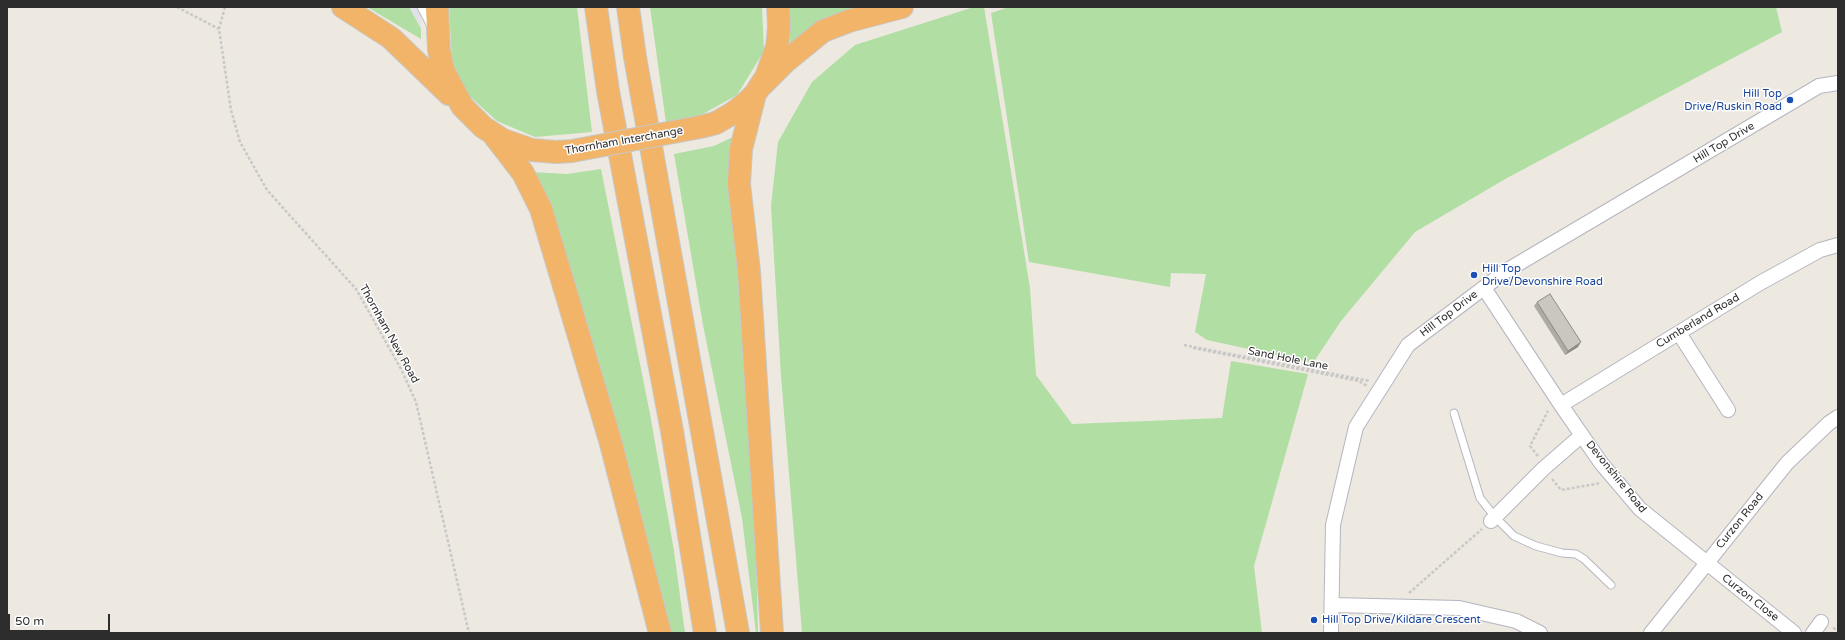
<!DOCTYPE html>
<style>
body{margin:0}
#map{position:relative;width:1845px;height:640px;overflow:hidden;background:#ede9e1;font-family:"Varela Round",sans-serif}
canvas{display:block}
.frame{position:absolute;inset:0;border:8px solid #2d2d2d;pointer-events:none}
.scale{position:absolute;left:8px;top:614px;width:102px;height:18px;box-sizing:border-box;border:2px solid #2d2d2d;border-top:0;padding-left:5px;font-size:12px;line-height:14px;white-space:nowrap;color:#2d2d2d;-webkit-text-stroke:3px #fff;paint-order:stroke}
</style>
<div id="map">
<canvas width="1845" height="640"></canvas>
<div class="frame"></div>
<div class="scale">50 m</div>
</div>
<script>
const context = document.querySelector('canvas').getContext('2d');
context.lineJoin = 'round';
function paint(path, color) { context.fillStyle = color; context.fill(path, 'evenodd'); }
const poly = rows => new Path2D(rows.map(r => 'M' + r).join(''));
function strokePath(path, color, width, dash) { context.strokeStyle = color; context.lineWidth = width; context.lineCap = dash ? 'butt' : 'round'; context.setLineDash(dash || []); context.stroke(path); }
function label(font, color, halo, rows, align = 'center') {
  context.font = font + ' "Varela Round",sans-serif'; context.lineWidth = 3; context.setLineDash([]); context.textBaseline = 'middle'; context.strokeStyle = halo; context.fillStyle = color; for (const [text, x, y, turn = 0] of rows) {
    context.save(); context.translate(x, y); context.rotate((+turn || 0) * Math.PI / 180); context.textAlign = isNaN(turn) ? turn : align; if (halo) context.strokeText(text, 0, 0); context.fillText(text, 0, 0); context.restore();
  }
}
paint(poly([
 [409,7,420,7,421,29]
]), '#e3e1e7');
paint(poly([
 [367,7,409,7,421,29,421,39],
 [449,7,577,7,592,132,535,137,497,121,466,93,452,61],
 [650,7,762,7,764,51,737,95,694,119,666,123],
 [790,7,861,7,790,43],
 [974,7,984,7,1030,288,1036,375,1072,424,1222,418,1231,361,1308,374,1254,566,1262,633,802,633,781,376,771,206,778,142,812,82,855,45],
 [1009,7,1776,7,1782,32,1507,178,1415,232,1341,321,1313,363,1207,340,1195,332,1206,274,1171,273,1170,287,1029,262,991,13],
 [737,135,746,345,754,460,758,633,756,633,742,518,703,325,674,154,714,146],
 [601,169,650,414,674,551,685,633,669,633,660,587,611,414,531,172,567,174]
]), '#b0dea3');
const lane = poly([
 [421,7,431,26],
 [1454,413,1480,498,1495,517,1514,536,1536,546,1562,553,1576,554,1584,559,1611,585]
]);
const street = poly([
 [1484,288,1561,405,1601,463,1640,509,1794,633],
 [1679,333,1728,410],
 [1561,405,1760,283,1820,250,1838,245],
 [1491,521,1543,469,1582,435],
 [1332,605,1459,608,1516,621,1540,633],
 [1331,633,1333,525,1356,427,1408,345,1506,271,1819,86,1838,83],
 [1651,633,1787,463,1829,423,1838,417],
 [1813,633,1821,622]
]);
const highway = poly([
 [343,7,391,38,449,94],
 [437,7,439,50,443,70,462,106,483,127,503,140,532,150,556,152],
 [596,7,608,91,672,431,705,633],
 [628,7,635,57,738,633],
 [762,85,785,62,823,31,849,21,902,7],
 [755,94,741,149,739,184,749,271,772,633],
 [716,123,733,113,748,101,755,94,766,77,777,47,779,27,778,7],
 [493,134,523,173,541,209,610,440,660,633]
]);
strokePath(lane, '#b4b5bf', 9);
strokePath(street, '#b4b5bf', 16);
strokePath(highway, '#c8c8c8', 24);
strokePath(poly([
 [177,7,219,29],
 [225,7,219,29,231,110,240,142,267,190,356,289,401,369,416,402,469,633],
 [1184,345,1370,381],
 [1193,348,1359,381,1367,386],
 [1538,456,1530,446,1548,411],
 [1552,479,1561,490,1601,483],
 [1409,593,1482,529],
 [1833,628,1838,630]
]), '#c8c8c8', 2.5, [3, 2]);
strokePath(lane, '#fff', 7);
strokePath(street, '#fff', 14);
strokePath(highway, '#f1b469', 22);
const highwayBridge = poly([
 [556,152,572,151,700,127,716,123]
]);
strokePath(highwayBridge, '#c8c8c8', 24, []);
strokePath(highwayBridge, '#f1b469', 22);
paint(poly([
 [1537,302,1578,347,1565,355,1534,306]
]), '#adaba4');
paint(poly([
 [1581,342,1578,347,1565,355,1568,351]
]), '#8d8b86');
const building = poly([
 [1550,294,1581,342,1568,351,1537,302,1550,294]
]);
paint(building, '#c9c7bf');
strokePath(building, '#8d8b86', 1);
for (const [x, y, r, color] of [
 [1790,100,4,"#1a4fb4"],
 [1474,275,4,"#1a4fb4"],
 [1314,620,4,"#1a4fb4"]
]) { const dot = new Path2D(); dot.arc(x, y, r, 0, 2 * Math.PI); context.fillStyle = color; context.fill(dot); strokePath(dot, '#fff', 1.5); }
label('11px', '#164399', '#fff', [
 ["Hill Top",1782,94,"right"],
 ["Drive/Ruskin Road",1782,107,"right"],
 ["Hill Top",1482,269],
 ["Drive/Devonshire Road",1482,282],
 ["Hill Top Drive/Kildare Crescent",1322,620]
], 'left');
label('11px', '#2d2d2d', '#fff', [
 ["Thornham Interchange",624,141,-10],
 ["Hill Top Drive",1724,143,-31],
 ["Hill Top Drive",1449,314,-37],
 ["Cumberland Road",1698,321,-31],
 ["Thornham New Road",389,334,61],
 ["Sand Hole Lane",1288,359,11],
 ["Devonshire Road",1616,477,51],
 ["Curzon Road",1740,521,-51],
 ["Curzon Close",1750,598,38]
]);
</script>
